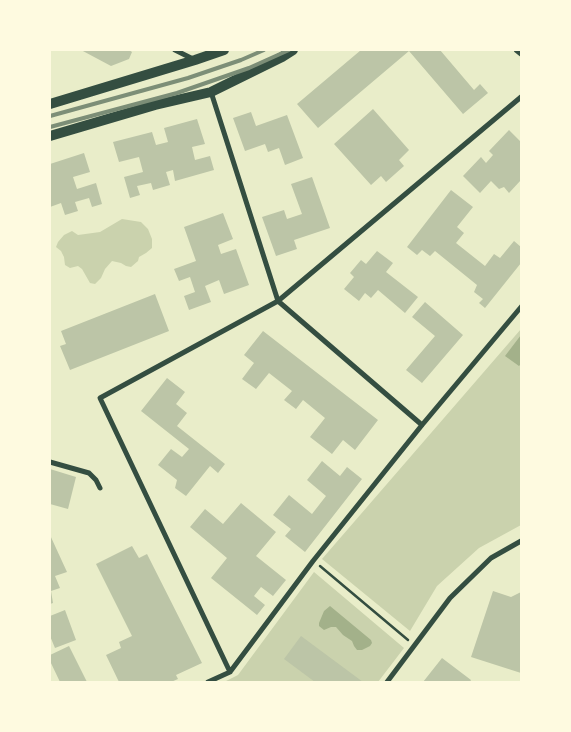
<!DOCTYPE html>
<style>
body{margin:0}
#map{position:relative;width:571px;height:732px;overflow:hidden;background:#e9edc9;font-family:"Playfair Display",serif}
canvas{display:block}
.frame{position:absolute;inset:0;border:51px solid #fefae0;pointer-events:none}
</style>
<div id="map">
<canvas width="571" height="732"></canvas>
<div class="frame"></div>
</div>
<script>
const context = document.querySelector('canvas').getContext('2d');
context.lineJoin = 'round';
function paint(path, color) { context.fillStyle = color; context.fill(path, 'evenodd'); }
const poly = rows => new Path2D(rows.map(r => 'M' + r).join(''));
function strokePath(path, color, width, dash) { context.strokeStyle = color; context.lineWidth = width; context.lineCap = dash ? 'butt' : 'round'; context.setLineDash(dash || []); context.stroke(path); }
paint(poly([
 [122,219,141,222,148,229,152,239,152,248,146,253,139,257,138,261,131,267,126,266,121,263,112,261,105,269,101,278,95,284,90,283,82,269,78,266,70,268,65,265,64,257,61,251,56,247,58,242,64,235,72,231,78,235,100,232],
 [521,329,521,525,479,548,437,586,410,631,322,559],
 [314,572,404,648,378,682,224,682,238,675]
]), '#cad2ad');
paint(poly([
 [521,335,521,364,519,366,505,356],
 [330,606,371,640,372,643,370,646,362,650,357,650,354,646,352,641,343,635,336,627,331,627,324,630,319,626,319,623,324,611]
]), '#a3b18a');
paint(poly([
 [81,50,129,50,132,52,129,59,111,66],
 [361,50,440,50,474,90,480,84,488,93,463,114,409,51,318,128,297,104],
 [373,109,409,150,399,160,404,166,386,182,381,176,371,185,334,144],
 [251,112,256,126,287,115,303,158,285,165,279,148,268,152,265,144,245,151,233,118],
 [197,119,205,144,192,147,195,160,210,156,214,170,175,181,173,170,166,172,170,185,153,190,151,183,137,186,140,195,130,198,124,177,143,172,139,157,119,162,113,142,152,132,156,145,168,142,164,128],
 [509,130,521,142,521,180,509,193,504,187,499,189,491,181,480,193,463,176,481,157,486,163,493,155,489,151],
 [84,153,90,172,73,177,77,189,96,183,102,204,92,207,89,198,75,202,78,211,65,215,61,203,50,207,50,164],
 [312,177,330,228,294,240,297,249,276,256,262,217,284,210,287,219,302,214,291,184],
 [451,190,473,207,457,227,464,233,456,243,485,266,494,254,500,258,514,241,521,247,521,263,485,308,479,303,483,299,474,292,477,285,435,251,430,256,422,250,417,255,407,247],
 [223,213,233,239,218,245,221,254,236,249,249,285,224,294,219,280,205,286,211,302,189,310,184,296,195,292,190,277,179,281,174,269,196,261,184,227],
 [377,251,393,263,386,272,418,297,405,313,378,290,371,298,365,293,359,301,344,289,354,277,350,273,361,260,366,264],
 [155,294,169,331,70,370,60,346,66,344,61,331],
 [425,302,463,335,422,383,406,370,435,336,412,317],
 [263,331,378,420,355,450,343,440,332,454,310,437,325,418,303,400,296,409,284,400,292,391,269,373,256,389,242,379,254,363,244,355],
 [167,378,185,392,176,404,187,413,177,426,225,464,218,473,210,466,186,496,175,488,177,480,158,465,171,449,182,457,189,449,141,411],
 [322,461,340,476,347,467,362,479,305,552,285,536,291,529,273,515,289,495,312,514,326,496,307,480],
 [50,469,76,477,68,509,50,504],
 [241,503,276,532,256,556,286,580,273,596,261,587,254,596,265,605,257,615,211,578,227,558,190,527,205,509,223,524],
 [50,535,67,572,55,576,60,588,51,591,53,603,50,604],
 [132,546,139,558,147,554,202,663,176,675,178,679,171,682,119,682,106,655,121,648,119,642,132,636,96,564],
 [493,591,511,597,521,592,521,673,471,657],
 [65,610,76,640,55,648,50,636,50,616],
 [301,636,363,682,315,682,284,659],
 [69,646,87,682,60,682,50,661,50,655],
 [442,658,471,680,470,682,423,682]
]), '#bcc5a7');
strokePath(poly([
 [320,566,408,640]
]), '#344e41', 2.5);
strokePath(poly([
 [175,50,193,59],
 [516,50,521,54],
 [211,92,278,301,422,425],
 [50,462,89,473,96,480,100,488],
 [230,672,100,398,278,301,521,97],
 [208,682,230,672,313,561,422,425,521,307],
 [387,682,450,598,491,558,521,541]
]), '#344e41', 5);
strokePath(poly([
 [50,104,195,60,224,50],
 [50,136,155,105,211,92,282,57,293,50]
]), '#344e41', 10);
strokePath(poly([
 [50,116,188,78,241,60,264,50],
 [50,127,177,93,249,68,289,50]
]), '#7c8e77', 4);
</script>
